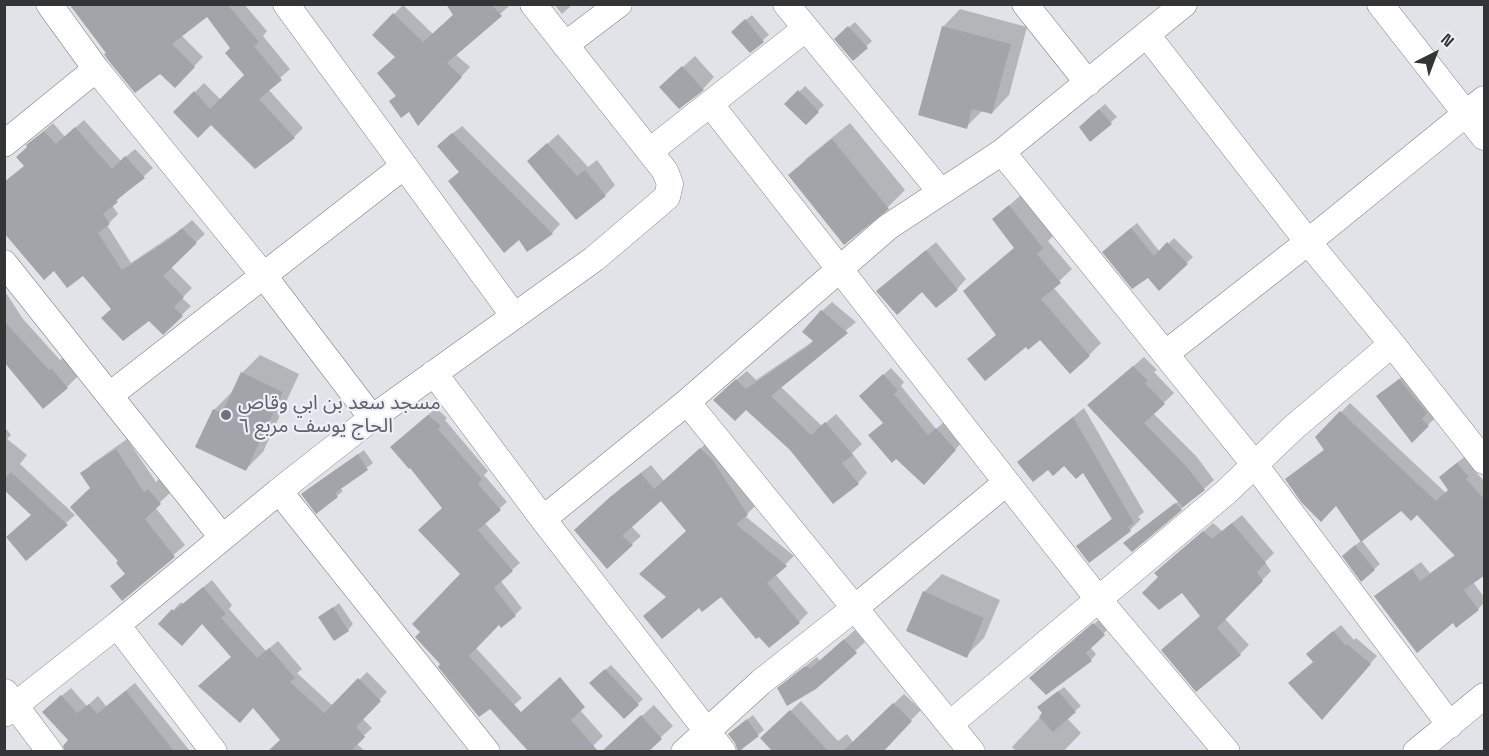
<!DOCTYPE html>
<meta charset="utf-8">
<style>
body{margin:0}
#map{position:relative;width:1489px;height:756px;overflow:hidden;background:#e2e3e8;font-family:"Space Grotesk",sans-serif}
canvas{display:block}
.frame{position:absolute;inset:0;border:6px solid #333436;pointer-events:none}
.north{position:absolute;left:1405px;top:24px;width:60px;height:60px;-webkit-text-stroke:4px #eff0f6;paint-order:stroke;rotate:42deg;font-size:16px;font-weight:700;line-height:24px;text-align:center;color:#333436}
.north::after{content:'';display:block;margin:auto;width:21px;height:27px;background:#333436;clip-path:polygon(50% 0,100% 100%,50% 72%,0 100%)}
</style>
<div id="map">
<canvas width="1489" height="756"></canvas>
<div class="frame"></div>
<div class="north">N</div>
</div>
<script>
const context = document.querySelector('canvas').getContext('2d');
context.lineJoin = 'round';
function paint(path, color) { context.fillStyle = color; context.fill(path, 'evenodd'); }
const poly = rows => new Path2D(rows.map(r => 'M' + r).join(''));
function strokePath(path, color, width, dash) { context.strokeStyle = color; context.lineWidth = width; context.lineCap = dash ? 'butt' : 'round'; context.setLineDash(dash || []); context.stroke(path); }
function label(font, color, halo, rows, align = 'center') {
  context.font = font + ' "Space Grotesk","Noto Sans Arabic",sans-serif'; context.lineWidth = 4.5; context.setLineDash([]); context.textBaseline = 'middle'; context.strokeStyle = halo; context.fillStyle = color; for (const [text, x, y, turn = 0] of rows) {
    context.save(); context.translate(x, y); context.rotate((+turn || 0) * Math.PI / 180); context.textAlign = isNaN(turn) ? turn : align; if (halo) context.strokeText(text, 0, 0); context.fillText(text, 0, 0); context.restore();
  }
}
paint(poly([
 [71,4,244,4,267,31,263,36,290,69,268,89,303,128,294,137,211,123,175,112,204,83,221,100,246,75,232,48,207,15,181,35,203,57,175,86,160,72,107,53],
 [448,4,509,6,455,54,470,67,427,115,397,96,396,56,374,35,403,5,433,34,454,14],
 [554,4,573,4,562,14],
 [960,9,1027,27,1009,95,992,113,983,110,966,127,943,27],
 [752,15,769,35,750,51,738,26],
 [855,22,872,41,853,59,836,39],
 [695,56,714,77,703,89,673,76],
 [805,86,824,105,806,123,787,104],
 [1105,104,1117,117,1090,140,1086,121],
 [84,120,121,161,135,149,153,168,112,205,118,214,107,225,131,263,180,230,192,220,205,234,170,266,192,288,182,298,191,306,163,333,149,319,25,165,37,137,53,123,65,137],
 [850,123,905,190,888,207,790,175,807,158],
 [462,126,560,224,552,233,519,238,460,172,448,137],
 [558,134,588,167,597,160,615,185,605,195,540,151],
 [1022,194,1054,235,1048,241,1072,269,1053,287,1101,343,1089,355,1040,338,1026,345,969,359,997,334,965,291,1015,247,994,219],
 [1137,223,1160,252,1174,238,1193,257,1159,289,1149,276,1109,246],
 [936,242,966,279,957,289,878,291],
 [4,290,23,319,60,360,63,358,78,376,67,387,7,363,4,365],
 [832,302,856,322,780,386,822,426,836,414,862,444,852,453,867,473,858,483,791,449,724,390,747,371,756,380,815,340,822,311],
 [260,355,299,374,263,452,246,469,214,410,232,392,242,373],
 [1144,357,1157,370,1154,372,1174,393,1153,413,1196,456,1214,480,1181,509,1130,538,1179,501,1099,396],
 [891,368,904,382,901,386,936,429,945,421,962,442,932,475,861,396],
 [1410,370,1438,415,1412,441,1378,397],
 [1350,403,1446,493,1450,489,1441,477,1450,468,1467,455,1477,467,1474,470,1484,481,1484,573,1473,582,1484,597,1484,603,1478,609,1453,621,1376,597,1385,588,1421,562,1430,573,1456,554,1418,513,1401,509,1362,541,1380,564,1362,580,1349,550,1361,541,1336,504,1287,480,1325,449,1317,437],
 [436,408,447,418,445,420,488,471,484,475,507,502,484,522,520,563,500,580,522,608,515,615,499,623,475,647,522,698,514,705,440,667,462,574,444,508,399,440],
 [1084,408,1144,512,1138,517,1141,519,1130,530,1089,561,1078,547,1113,518,1084,471,1030,452],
 [4,426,11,435,7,439,27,455,20,464,75,515,26,559,33,515,4,488],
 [127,439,156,482,159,479,171,492,155,507,185,545,122,599,112,587,126,573,92,488,82,474,93,463],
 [710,440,756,505,745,516,794,556,775,574,808,613,799,622,721,595,699,606,667,596,687,530,661,499,631,526,641,536,632,544,585,521,621,488,651,465,664,481],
 [364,450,373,463,340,488,343,491,317,512,308,489],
 [1242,515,1274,553,1265,562,1271,571,1225,619,1249,645,1240,654,1202,615,1182,591,1156,573,1213,523,1222,531],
 [942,574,1000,600,984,638,966,656,924,592],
 [212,580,232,605,229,609,266,651,278,641,302,669,297,673,333,706,367,672,387,692,362,718,372,728,356,743,366,752,274,752,281,740,233,656,203,622,160,624,181,602,183,604],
 [339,603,353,624,348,630,320,618],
 [1100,619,1109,628,1090,647,1096,654,1091,660,1037,672],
 [1341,625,1354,640,1356,638,1377,656,1329,710,1314,661,1315,647],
 [855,630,865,642,815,688,789,679,817,657,820,661],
 [611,665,643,699,624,717,596,678],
 [135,683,190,751,77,752,53,703,71,688,87,706,98,696,106,706],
 [1064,687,1081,706,1067,718,1081,733,1063,752,1017,752,1012,747,1044,713,1045,701],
 [904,694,921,710,880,752,796,752,774,727,801,701,838,741,847,734,853,742],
 [572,701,603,736,594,745,586,752,526,746],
 [654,705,673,726,645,752,624,732],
 [753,715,764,730,738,751,736,729]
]), '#0003');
paint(poly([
 [69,4,227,4,259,42,254,46,282,80,259,99,295,138,255,169,211,125,198,138,173,112,194,91,210,109,244,75,225,53,230,48,207,17,172,44,195,67,175,88,160,74,135,93,108,60,104,54,106,53],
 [446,4,491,4,502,16,447,63,462,77,418,126,409,112,401,118,389,101,396,96,377,73,395,57,372,35,393,13,423,42,453,15],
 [745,19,764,42,750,53,731,32],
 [848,26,868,48,853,61,834,39],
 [942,26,1011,44,992,114,972,109,967,129,918,115],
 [682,66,704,90,679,109,659,87],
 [798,90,819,112,806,125,784,104],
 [1099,109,1112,124,1090,142,1079,127],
 [75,127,112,169,125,156,145,178,116,200,118,202,103,214,110,224,98,233,122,270,170,239,182,228,197,243,163,276,184,297,174,307,183,316,163,335,149,321,123,341,101,318,111,309,83,276,67,288,54,271,44,280,4,233,4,182,24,166,16,157,27,147,26,145,44,131,56,144],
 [452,133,553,234,527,252,519,240,504,253,448,181,459,172,437,146],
 [832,139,889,209,844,245,788,175],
 [547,143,577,176,585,170,606,196,576,220,527,161],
 [1009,205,1043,248,1037,254,1061,283,1041,299,1090,356,1070,374,1040,340,1028,350,1026,347,985,381,967,359,996,335,963,291,1014,248,992,219],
 [1131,228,1154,256,1167,242,1188,264,1159,291,1148,278,1132,289,1102,252],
 [926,250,958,290,936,308,922,292,897,315,876,291],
 [821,310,848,333,771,396,811,435,825,422,853,455,842,463,859,484,833,504,790,450,746,410,735,421,713,400,736,379,746,389,807,347,813,341,802,332],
 [4,321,49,370,51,368,68,388,43,409,4,362],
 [1133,366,1148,381,1145,383,1165,404,1144,423,1186,466,1205,490,1183,507,1087,405],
 [241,372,283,392,246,471,195,447,213,409,222,413],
 [883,374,898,390,894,394,928,435,936,428,956,450,924,485,896,459,892,463,868,435,883,423,859,396],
 [1399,379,1427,413,1422,419,1429,426,1412,443,1376,396],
 [1340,411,1436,501,1448,490,1439,477,1457,463,1469,477,1466,479,1485,500,1485,575,1464,590,1479,610,1456,628,1453,623,1417,653,1374,596,1412,569,1420,581,1455,556,1417,515,1411,521,1401,511,1361,542,1336,506,1321,522,1301,502,1285,479,1324,450,1315,437],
 [428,415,441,426,438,429,482,479,478,484,501,510,478,530,513,571,494,588,516,616,501,628,499,625,469,656,521,712,560,677,585,707,571,720,599,752,529,752,490,709,479,717,438,667,440,664,415,637,420,632,412,624,460,574,418,530,442,508,410,468,409,469,390,447],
 [1073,417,1134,523,1128,527,1131,531,1089,563,1076,546,1112,519,1083,473,1076,479,1064,466,1053,476,1048,470,1033,482,1017,462],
 [700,448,712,459,748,515,736,524,787,566,767,583,800,623,769,648,759,637,756,639,721,597,702,612,699,608,662,639,643,616,666,597,639,574,686,531,661,501,622,536,633,545,607,569,574,530,610,497,641,473,654,489],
 [116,449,144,492,148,489,161,504,145,519,175,557,122,601,110,586,125,574,116,563,118,561,70,507,90,488,80,473],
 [358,454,368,470,335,493,338,497,316,514,301,494],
 [11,472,68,525,26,561,6,537,31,515,4,490,4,479],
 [1175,503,1182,510,1132,552,1123,543],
 [1232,523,1266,563,1257,572,1263,581,1217,628,1241,655,1196,692,1161,650,1200,616,1182,593,1159,610,1142,593,1158,577,1154,573,1203,531,1212,539],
 [1355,545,1375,570,1361,582,1342,556],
 [203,587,226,614,221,618,257,658,269,648,295,678,290,682,324,713,358,678,381,701,356,727,365,737,350,752,267,752,280,740,253,708,240,723,198,686,231,657,202,624,182,646,158,624,172,609,174,611],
 [923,591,984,618,967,658,906,631],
 [333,607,349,631,334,641,318,617],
 [1093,623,1105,635,1086,653,1092,661,1046,695,1029,678],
 [1333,631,1346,646,1347,644,1371,664,1322,720,1288,683,1313,662,1306,654],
 [844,639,857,653,816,689,787,706,777,688,804,667,807,666,810,669],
 [605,669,639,705,624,719,589,683],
 [126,691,175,752,65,752,63,746,68,740,42,712,61,695,77,713,89,704,97,714],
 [1058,691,1076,712,1053,732,1039,717,1042,713,1037,707],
 [893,703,912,721,883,752,842,752],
 [790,710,829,752,773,752,760,738],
 [641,715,662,739,648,752,601,752],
 [747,719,759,736,738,752,735,743,728,734]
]), '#a3a4a9');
const minor = poly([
 [49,4,96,69,264,276,372,418],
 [286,4,514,316],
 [786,4,940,191],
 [1025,4,1088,83],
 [1380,4,1484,137],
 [1147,35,1308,242,1392,344,1484,461],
 [565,45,619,4],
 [711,105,1098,599,1227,752],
 [4,144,96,69],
 [650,151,805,29],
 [1002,152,1255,465,1450,725],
 [4,263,222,537],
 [1165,354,1308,242,1484,99],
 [434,373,543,519,723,752],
 [110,395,404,166],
 [687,402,972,752],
 [279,491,487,752],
 [543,519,687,402,888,227,1002,152,1184,4],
 [117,625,214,752],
 [5,692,50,752],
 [4,714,117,625,279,491,372,418,594,259,667,197,670,184,665,171,533,4],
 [950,724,1225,493,1293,428,1392,344],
 [684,752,761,682,856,607,1006,483],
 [1416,752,1484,696]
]);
strokePath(minor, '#808286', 27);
strokePath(minor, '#fff', 26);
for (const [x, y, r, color] of [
 [226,415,6,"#6b7280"]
]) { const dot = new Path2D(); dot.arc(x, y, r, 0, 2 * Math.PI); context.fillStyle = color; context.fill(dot); strokePath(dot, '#eff0f6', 2); }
label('20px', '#5b616d', '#eff0f6', [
 ["مسجد سعد بن ابي وقاص",238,404],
 ["الحاج يوسف مربع ٦",238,427]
], 'left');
</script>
